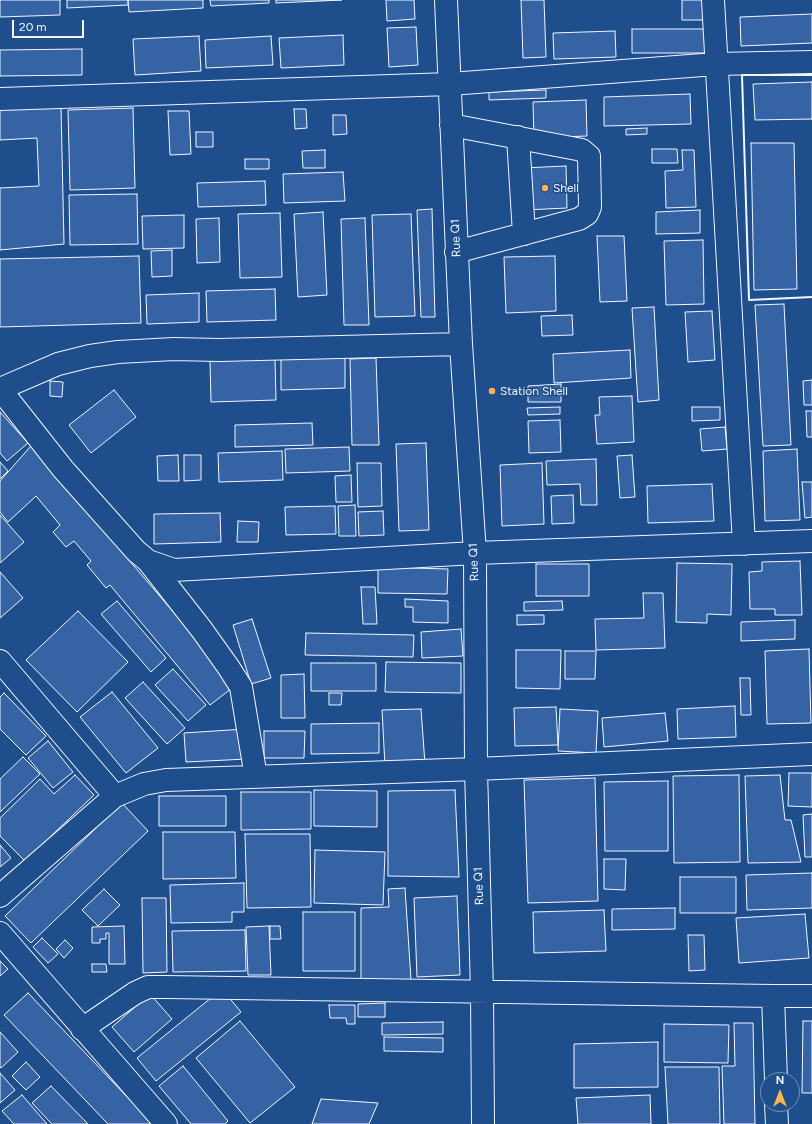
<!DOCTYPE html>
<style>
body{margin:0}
#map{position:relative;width:812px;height:1124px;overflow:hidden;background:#1f4e8c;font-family:Figtree,sans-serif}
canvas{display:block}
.north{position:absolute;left:760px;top:1072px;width:40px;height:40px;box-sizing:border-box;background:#1f4e8c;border:1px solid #7391ba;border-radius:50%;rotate:0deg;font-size:11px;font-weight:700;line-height:16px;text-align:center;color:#f2f6ff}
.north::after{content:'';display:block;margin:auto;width:14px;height:18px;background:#ffb74d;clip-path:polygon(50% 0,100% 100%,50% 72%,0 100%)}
.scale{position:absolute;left:12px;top:20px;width:72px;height:18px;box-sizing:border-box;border:2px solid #f2f6ff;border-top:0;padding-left:5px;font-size:12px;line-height:14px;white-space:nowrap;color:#f2f6ff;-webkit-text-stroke:3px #1f4e8c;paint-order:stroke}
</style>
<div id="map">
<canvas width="812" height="1124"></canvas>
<div class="north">N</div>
<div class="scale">20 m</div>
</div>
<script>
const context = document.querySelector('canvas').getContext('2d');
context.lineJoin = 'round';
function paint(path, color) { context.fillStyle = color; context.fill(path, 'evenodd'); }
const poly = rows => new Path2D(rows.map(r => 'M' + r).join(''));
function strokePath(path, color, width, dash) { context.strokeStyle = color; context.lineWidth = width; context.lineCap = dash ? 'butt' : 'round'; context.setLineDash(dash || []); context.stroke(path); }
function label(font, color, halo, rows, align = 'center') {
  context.font = font + ' Figtree,sans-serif'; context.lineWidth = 3; context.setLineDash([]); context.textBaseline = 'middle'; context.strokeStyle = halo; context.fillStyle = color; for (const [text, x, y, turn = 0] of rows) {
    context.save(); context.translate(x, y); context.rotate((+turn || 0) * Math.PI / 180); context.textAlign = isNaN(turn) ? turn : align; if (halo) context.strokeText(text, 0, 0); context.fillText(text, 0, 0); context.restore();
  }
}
const building = poly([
 [0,0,60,0,60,15,0,17,0,0],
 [67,0,128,0,128,5,67,8,67,0],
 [128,0,203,0,203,8,129,12,128,0],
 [210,0,269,0,269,3,211,6,210,0],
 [276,0,342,0,276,3,276,0],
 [386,0,414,0,415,19,387,21,386,0],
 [521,0,544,0,546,57,523,58,521,0],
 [682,0,708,0,710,20,682,20,682,0],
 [812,14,812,43,741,46,740,17,812,14],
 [416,27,418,65,389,67,387,28,416,27],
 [632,29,707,29,707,53,632,53,632,29],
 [615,31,616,57,554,59,553,33,615,31],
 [343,35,344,65,281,68,279,38,343,35],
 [199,36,201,71,135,75,133,39,199,36],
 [271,36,273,65,206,68,205,40,271,36],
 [82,49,82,75,0,76,0,50,82,49],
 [812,82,812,119,755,120,753,84,812,82],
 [546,90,546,98,489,100,489,92,546,90],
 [690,94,691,124,604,126,604,97,690,94],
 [586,100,587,136,534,138,533,102,586,100],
 [61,106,64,244,0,250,0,188,39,186,37,138,0,140,0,108,61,106],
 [133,108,135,188,70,190,68,110,133,108],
 [294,109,306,109,307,128,295,129,294,109],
 [168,111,189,111,191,154,170,155,168,111],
 [333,115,346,115,347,134,333,135,333,115],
 [647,128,647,134,626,135,626,129,647,128],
 [196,132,213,132,213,147,196,147,196,132],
 [751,143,794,143,797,289,754,290,751,143],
 [652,149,677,149,678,163,652,163,652,149],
 [325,150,325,168,303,168,302,151,325,150],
 [682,150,694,150,696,207,666,208,665,171,683,170,682,150],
 [245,159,269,159,269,169,245,169,245,159],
 [566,166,567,208,524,210,523,168,566,166],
 [343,172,345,201,284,203,283,174,343,172],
 [265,181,266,205,198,207,197,183,265,181],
 [137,194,138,244,70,245,69,195,137,194],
 [432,209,435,317,421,317,417,210,432,209],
 [700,210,700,233,656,234,656,212,700,210],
 [323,212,327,295,298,297,294,214,323,212],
 [280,213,282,277,240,278,238,214,280,213],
 [411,214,415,316,375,317,372,215,411,214],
 [184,215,184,248,143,249,142,216,184,215],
 [219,218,220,262,197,263,196,219,219,218],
 [365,218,369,325,344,325,341,219,365,218],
 [597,236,624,236,627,301,600,302,597,236],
 [703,240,704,304,666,305,664,241,703,240],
 [172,250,172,276,152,277,151,251,172,250],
 [139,256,141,323,0,327,0,259,139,256],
 [555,256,556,311,506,313,504,257,555,256],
 [275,289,276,320,207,322,206,291,275,289],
 [199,293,199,322,147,324,146,295,199,293],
 [784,304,791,445,763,446,755,305,784,304],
 [654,307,659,400,638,402,632,308,654,307],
 [712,311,715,360,688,362,685,312,712,311],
 [572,315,573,335,542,336,541,316,572,315],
 [630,350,631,378,554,383,553,354,630,350],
 [345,355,345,388,281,390,281,357,345,355],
 [376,358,379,445,352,445,350,359,376,358],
 [275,359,276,400,211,402,210,361,275,359],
 [812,380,812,405,804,405,803,381,812,380],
 [50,381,63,382,62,397,50,396,50,381],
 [561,384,561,402,528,402,528,386,561,384],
 [114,390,136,417,91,453,69,425,114,390],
 [632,396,634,442,597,444,595,415,600,415,599,397,632,396],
 [560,407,560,414,528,415,527,408,560,407],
 [692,407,720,407,720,420,692,421,692,407],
 [806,411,812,411,812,437,807,437,806,411],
 [0,412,28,443,7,461,0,453,0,412],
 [560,420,561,452,529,453,528,421,560,420],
 [312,423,313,445,235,447,235,425,312,423],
 [725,427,727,449,702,451,700,429,725,427],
 [426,443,429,530,399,531,396,444,426,443],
 [31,446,236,685,210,705,110,585,106,588,87,565,91,561,74,541,66,547,53,532,60,525,36,496,8,522,0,512,0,481,31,446],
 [349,447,350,471,286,473,285,449,349,447],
 [797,449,800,520,765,521,763,451,797,449],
 [282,451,283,480,219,482,218,453,282,451],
 [178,455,179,481,158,481,157,456,178,455],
 [184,455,201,455,201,480,184,481,184,455],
 [632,455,635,497,620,498,617,456,632,455],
 [596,459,597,505,581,505,580,484,547,485,546,461,596,459],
 [0,462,8,471,0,479,0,462],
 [357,463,381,463,382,506,358,507,357,463],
 [542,463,544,524,502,526,500,465,542,463],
 [351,475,352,502,336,502,335,476,351,475],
 [802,482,812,482,812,517,805,518,802,482],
 [712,484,714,521,648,523,647,486,712,484],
 [573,495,574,523,552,524,551,496,573,495],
 [355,505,356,536,339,536,338,506,355,505],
 [335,506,336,534,286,535,285,507,335,506],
 [383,511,384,535,359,536,358,512,383,511],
 [220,513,221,542,154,544,154,514,220,513],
 [0,515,24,542,0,563,0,515],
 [238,521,259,522,258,542,237,542,238,521],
 [800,561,802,615,775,615,775,609,750,609,749,572,762,571,762,562,800,561],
 [677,563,732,564,731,615,707,614,707,623,676,622,677,563],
 [536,564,589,564,589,596,536,596,536,564],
 [378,567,448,569,447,594,378,593,378,567],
 [0,572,23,598,0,618,0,572],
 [361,587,375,587,377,624,363,624,361,587],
 [643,593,663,593,665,648,596,650,595,619,644,618,643,593],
 [405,599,448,601,448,623,413,622,413,607,405,607,405,599],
 [117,601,166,658,151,672,101,614,117,601],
 [562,601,563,610,524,611,524,602,562,601],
 [78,611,128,662,77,712,26,660,78,611],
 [517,615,544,615,544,624,517,625,517,615],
 [252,619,271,678,251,684,233,625,252,619],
 [795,620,795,639,741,641,741,622,795,620],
 [461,629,463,656,422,658,421,632,461,629],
 [306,633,414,635,413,657,305,655,306,633],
 [809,649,811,723,767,724,765,651,809,649],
 [516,650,561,650,560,689,516,688,516,650],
 [565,651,596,651,595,679,565,679,565,651],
 [386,662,461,663,461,693,385,692,386,662],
 [311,663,376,663,376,691,311,691,311,663],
 [173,669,206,705,188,721,155,685,173,669],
 [304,674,305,718,281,718,281,675,304,674],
 [740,678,750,678,751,715,741,715,740,678],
 [143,682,185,728,167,744,125,698,143,682],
 [112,692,158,748,126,773,80,717,112,692],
 [4,693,46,736,26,755,0,729,0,697,4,693],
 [329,693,342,693,341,705,329,705,329,693],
 [735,706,736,737,678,739,677,709,735,706],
 [556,707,558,745,515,746,514,708,556,707],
 [421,709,425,764,385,766,382,710,421,709],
 [560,709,598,711,596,753,558,751,560,709],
 [665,713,668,741,604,747,602,718,665,713],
 [379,723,379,753,311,754,311,724,379,723],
 [245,729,247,759,186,762,184,733,245,729],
 [264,731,305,731,304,758,264,758,264,731],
 [48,741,73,772,53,788,28,758,48,741],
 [23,757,40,774,0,812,0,779,23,757],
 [789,773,812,773,812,807,788,806,789,773],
 [75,775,94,795,25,861,0,836,0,818,40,779,54,794,75,775],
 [739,775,740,862,674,863,673,776,739,775],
 [780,775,785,820,791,820,801,862,748,863,745,776,780,775],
 [595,778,598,901,528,903,524,780,595,778],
 [668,781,668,851,605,851,604,782,668,781],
 [314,790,377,791,377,827,314,826,314,790],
 [455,790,459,877,388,876,388,791,455,790],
 [241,792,311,792,311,829,241,830,241,792],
 [159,796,226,796,226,826,159,826,159,796],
 [122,803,148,831,31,943,5,916,122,803],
 [812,814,812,857,805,857,803,815,812,814],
 [163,832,235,832,236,878,163,879,163,832],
 [245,834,310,834,311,907,247,908,245,834],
 [0,845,11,858,0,867,0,845],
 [315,850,385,852,383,905,314,903,315,850],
 [604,859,626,859,625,890,604,889,604,859],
 [812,873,812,908,747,910,746,875,812,873],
 [680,877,736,877,736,913,680,913,680,877],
 [244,883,244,912,232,912,232,922,171,923,170,885,244,883],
 [405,888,411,980,361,983,361,908,389,907,388,889,405,888],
 [104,889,120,905,98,926,82,910,104,889],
 [457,896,460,975,417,977,414,898,457,896],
 [142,898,166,898,167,972,143,973,142,898],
 [675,908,675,929,612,930,612,909,675,908],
 [604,910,606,951,534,953,533,912,604,910],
 [303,912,355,912,355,971,303,971,303,912],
 [805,914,809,958,739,963,736,918,805,914],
 [124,926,125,964,109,964,109,933,106,933,106,939,100,939,100,943,92,943,92,927,124,926],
 [269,926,271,975,248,975,246,927,269,926],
 [270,926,280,926,281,939,270,939,270,926],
 [245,930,246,971,173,972,172,931,245,930],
 [688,935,704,935,705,970,689,971,688,935],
 [42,938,58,954,48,963,33,947,42,938],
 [65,940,73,948,64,958,56,949,65,940],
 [0,961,8,969,0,976,0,961],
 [92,964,106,964,107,972,92,972,92,964],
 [222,989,241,1012,156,1081,137,1058,222,989],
 [28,993,153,1124,108,1124,4,1015,28,993],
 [150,994,172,1019,134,1052,112,1027,150,994],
 [385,1003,385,1017,358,1017,358,1004,385,1003],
 [329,1005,355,1005,355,1024,347,1024,346,1018,330,1018,329,1005],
 [240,1021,295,1087,250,1123,196,1058,240,1021],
 [803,1021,812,1021,812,1093,802,1093,803,1021],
 [443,1022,443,1034,382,1035,382,1023,443,1022],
 [734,1023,753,1023,755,1124,724,1124,722,1066,735,1066,734,1023],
 [664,1024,729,1025,728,1063,664,1062,664,1024],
 [0,1032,18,1052,1,1068,0,1067,0,1032],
 [384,1037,443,1038,443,1052,384,1051,384,1037],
 [658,1042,658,1087,574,1088,574,1044,658,1042],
 [26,1062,40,1077,26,1090,12,1076,26,1062],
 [183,1066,228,1121,225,1124,191,1124,159,1086,183,1066],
 [665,1067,719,1067,720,1124,668,1124,665,1067],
 [0,1073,15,1090,0,1103,0,1073],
 [51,1086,88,1124,52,1124,32,1103,51,1086],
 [22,1095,47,1124,14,1124,2,1111,22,1095],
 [650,1095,651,1124,578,1124,576,1098,650,1095],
 [321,1099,378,1103,369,1124,312,1124,321,1099]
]);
paint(building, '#3563a3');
strokePath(building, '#f2f6ff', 1);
const minor = poly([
 [446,0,461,344,475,553,476,769,482,992,483,1124],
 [713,0,744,544],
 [0,99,450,84,716,64,812,62],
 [451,125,582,150,589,156,590,207,587,214,579,219,456,252],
 [518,137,524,234],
 [0,389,63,469,136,551,148,561,202,630,229,668,241,687,256,777],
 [0,389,58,364,90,356,118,352,174,349,219,350,461,344],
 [148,561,174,570,475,553,812,541],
 [0,661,115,796],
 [0,896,115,796,144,784,166,780,476,769,812,754],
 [0,933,166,1124],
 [773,996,776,1080],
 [82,1029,135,993,148,987,166,987,773,996,812,996],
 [776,1104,777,1124]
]);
strokePath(minor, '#f2f6ff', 24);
strokePath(minor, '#1f4e8c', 22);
strokePath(poly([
 [812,75,742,75,749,300,812,297]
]), '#f2f6ff', 2);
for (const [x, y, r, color] of [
 [545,188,4,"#ffb74d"],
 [492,391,4,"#ffb74d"]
]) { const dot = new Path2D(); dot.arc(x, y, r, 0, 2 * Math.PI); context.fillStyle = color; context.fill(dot); strokePath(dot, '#1f4e8c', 1.5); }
label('12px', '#f2f6ff', '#1f4e8c', [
 ["Shell",553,188],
 ["Station Shell",500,391]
], 'left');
label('12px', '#f2f6ff', '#1f4e8c', [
 ["Rue Q1",456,238,-92],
 ["Rue Q1",474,562,-92],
 ["Rue Q1",479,886,-92]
]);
</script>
